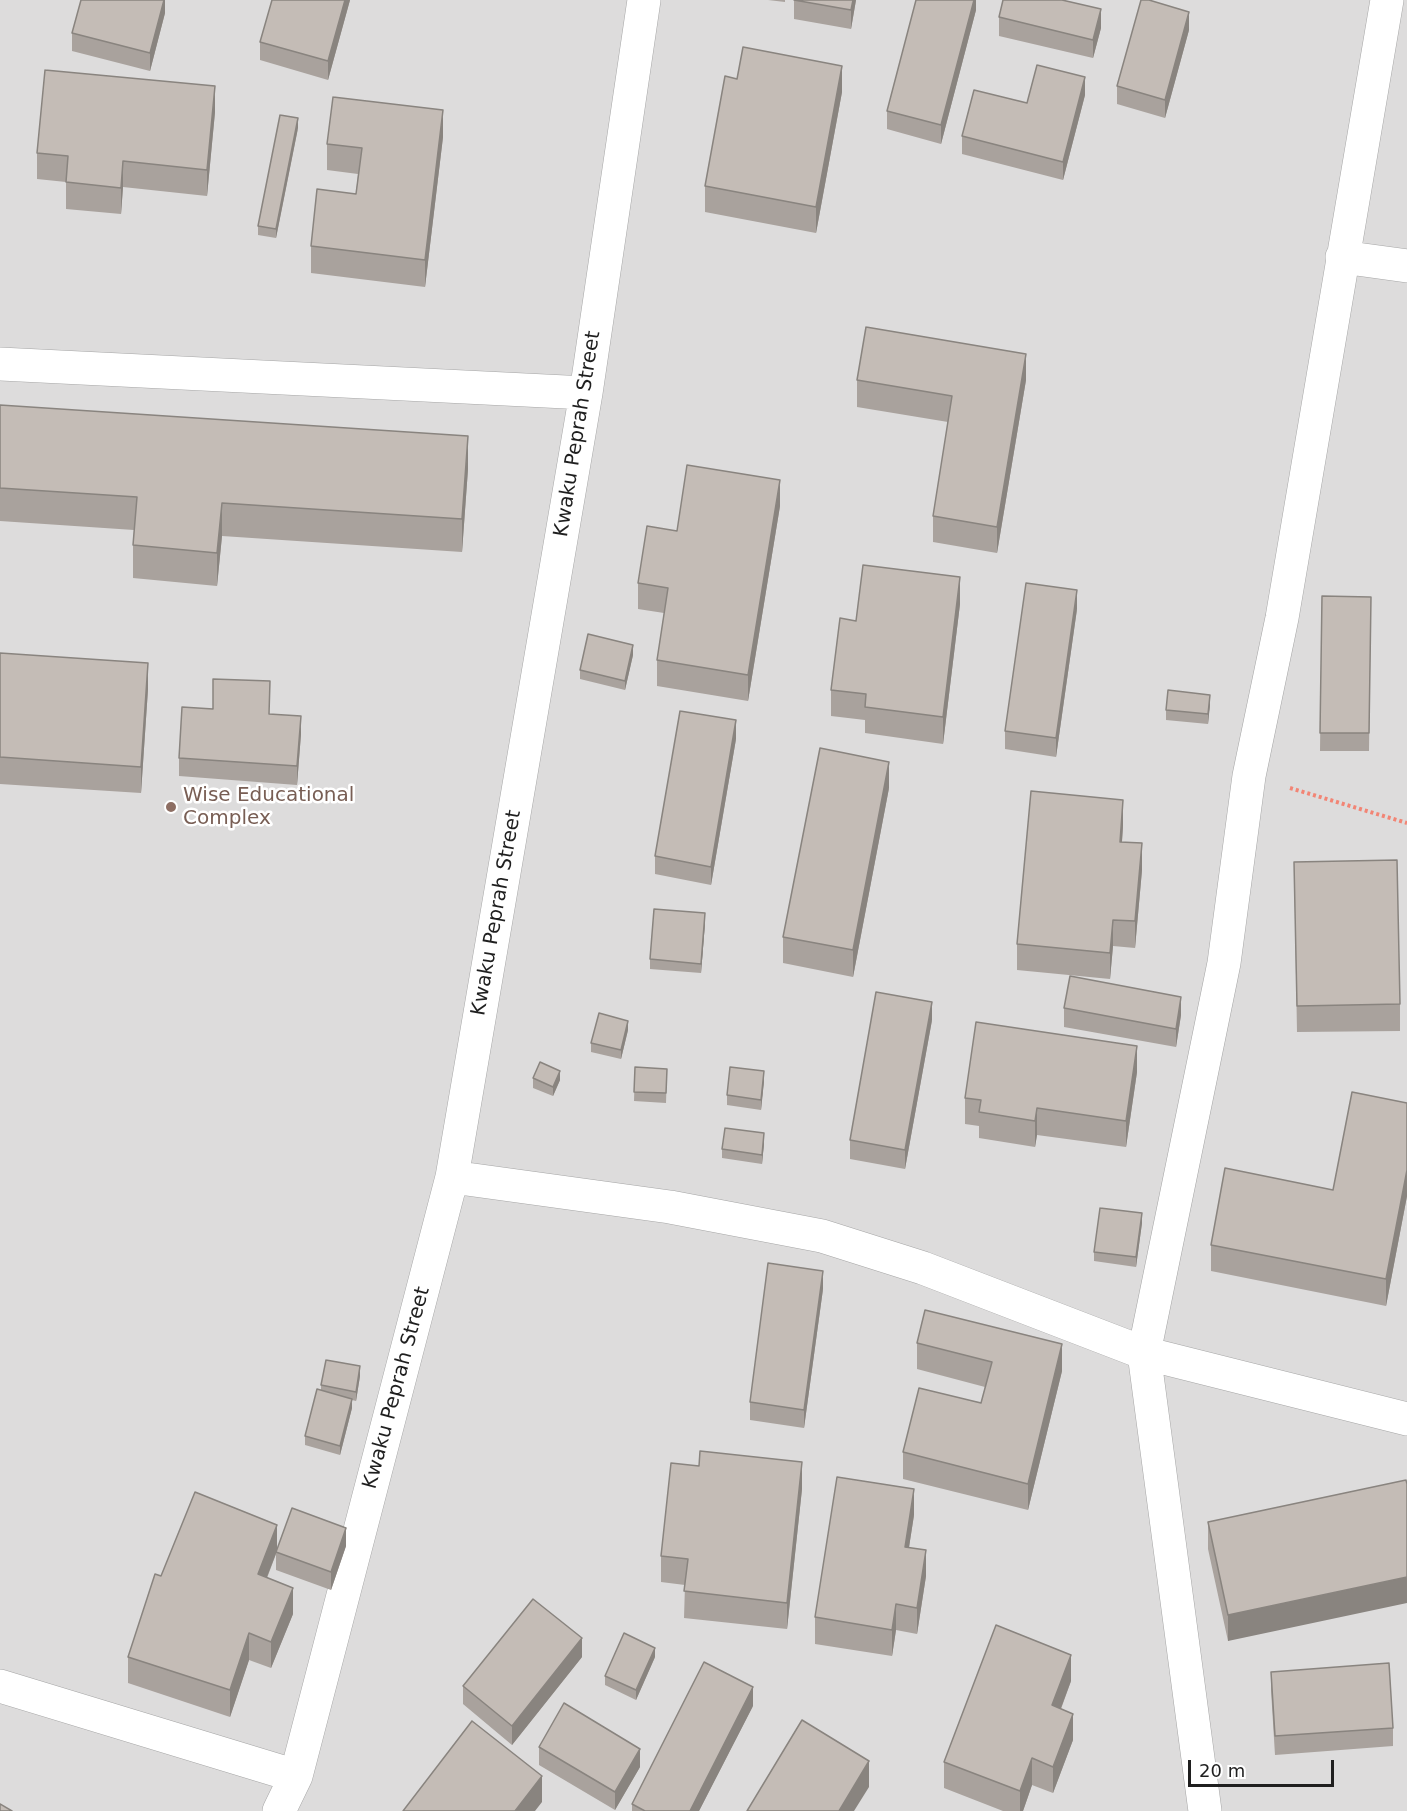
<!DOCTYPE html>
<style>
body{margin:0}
#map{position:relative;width:1407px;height:1811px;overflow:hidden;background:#f0ede6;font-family:"DejaVu Sans",sans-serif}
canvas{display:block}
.scale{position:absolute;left:1188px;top:1760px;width:146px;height:27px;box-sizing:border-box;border:3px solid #1f1f1f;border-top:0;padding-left:8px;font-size:18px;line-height:21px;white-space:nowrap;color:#1f1f1f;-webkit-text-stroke:4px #fff;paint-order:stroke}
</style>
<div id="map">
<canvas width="1407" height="1811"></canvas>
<div class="scale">20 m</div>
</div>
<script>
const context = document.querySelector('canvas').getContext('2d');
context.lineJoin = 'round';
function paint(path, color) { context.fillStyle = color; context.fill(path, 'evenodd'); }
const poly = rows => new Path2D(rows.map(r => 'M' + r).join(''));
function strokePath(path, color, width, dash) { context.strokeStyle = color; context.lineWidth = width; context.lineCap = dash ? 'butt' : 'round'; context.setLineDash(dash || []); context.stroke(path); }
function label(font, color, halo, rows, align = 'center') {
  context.font = font + ' "DejaVu Sans",sans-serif'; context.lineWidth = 5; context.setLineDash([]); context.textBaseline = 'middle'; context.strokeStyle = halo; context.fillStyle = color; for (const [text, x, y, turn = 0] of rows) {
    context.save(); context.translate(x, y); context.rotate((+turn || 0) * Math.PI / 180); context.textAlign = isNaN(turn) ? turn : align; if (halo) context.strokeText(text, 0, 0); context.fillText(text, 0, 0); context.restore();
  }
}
paint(poly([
 [0,0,1407,0,1407,1811,0,1811]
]), '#dddcdc');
const minor = poly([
 [1342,257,1407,266],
 [0,364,586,393],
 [452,1177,670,1207,822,1236,923,1268,1144,1353,1407,1419],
 [0,1686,296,1776],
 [279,1811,296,1776,452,1177,586,393,644,0],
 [1205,1811,1144,1353,1224,963,1249,776,1282,618,1387,0]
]);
strokePath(minor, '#a6a6a6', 34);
strokePath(poly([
 [1290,788,1407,823]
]), '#f28575', 4, [3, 3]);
strokePath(minor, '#fff', 33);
paint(poly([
 [165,0,165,13,150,71,72,51,72,33],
 [272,0,350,0,328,80,260,60,260,42],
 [768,0,785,0,785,2],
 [794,0,856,0,851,29,794,19],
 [976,0,976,10,941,144,887,129,887,111],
 [999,17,1101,28,1093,58,999,36],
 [1189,30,1165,118,1117,104,1117,86],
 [737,79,842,92,816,233,705,212,705,186],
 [1085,95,1063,180,962,154,962,136,1027,103],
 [215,112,207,196,123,187,121,214,66,209,66,182,37,179,37,153],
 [298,128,276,238,258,235,258,226],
 [443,137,425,287,311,273,311,246,356,194,358,174,327,170,327,144],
 [857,380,1026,380,997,553,933,542,933,516,948,422,857,407],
 [0,405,468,469,462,552,222,536,217,586,133,578,133,545,134,530,0,521],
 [780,506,748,701,657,686,657,660,664,613,638,609,638,583,677,531],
 [1322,596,1371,597,1369,751,1320,751],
 [960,604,943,744,865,733,865,720,831,716,831,690,856,621],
 [1077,609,1056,757,1005,749,1005,731],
 [0,653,148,689,141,793,0,784],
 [633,655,625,690,580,679,580,670],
 [1210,704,1208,724,1166,720,1166,710],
 [269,714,301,734,297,785,179,776,179,758],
 [736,739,711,885,655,874,655,856],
 [889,788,853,977,783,963,783,937],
 [1123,826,1122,842,1142,870,1135,948,1113,946,1110,979,1017,970,1017,944],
 [1294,862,1400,1004,1400,1031,1297,1032],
 [705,923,701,973,650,969,650,959],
 [1064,1008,1181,1015,1176,1047,1064,1027],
 [932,1020,905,1169,850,1159,850,1140],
 [628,1030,621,1059,591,1052,591,1043],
 [635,1067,667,1069,666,1103,634,1101],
 [1137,1072,1126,1147,1037,1135,1035,1147,979,1138,979,1126,965,1124,965,1098],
 [533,1078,560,1080,553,1096,533,1088],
 [764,1081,761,1110,727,1105,727,1095],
 [1407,1103,1407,1196,1386,1306,1211,1271,1211,1245,1333,1190],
 [764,1143,762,1164,722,1158,722,1149],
 [1142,1223,1136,1267,1094,1261,1094,1252],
 [823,1289,804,1428,750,1420,750,1402],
 [917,1343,1062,1371,1028,1510,903,1479,903,1452,981,1403,985,1387,917,1369],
 [360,1376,356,1401,352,1400,352,1408,340,1455,305,1445,305,1436,321,1390,321,1385],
 [1407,1484,1228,1641,1208,1549,1208,1522],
 [802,1489,787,1629,684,1618,685,1585,661,1582,661,1556],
 [914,1515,909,1547,926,1576,917,1634,896,1630,892,1656,815,1644,815,1617],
 [346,1546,331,1590,276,1570,276,1554,267,1578,293,1614,271,1668,249,1660,230,1717,128,1683,128,1657,161,1576,277,1549],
 [582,1657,512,1745,463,1704,463,1686],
 [655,1657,636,1700,605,1685,605,1676],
 [1271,1672,1393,1728,1393,1746,1275,1755,1271,1690],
 [1071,1681,1061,1709,1073,1740,1053,1793,1032,1785,1023,1811,1003,1811,944,1788,944,1762],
 [753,1706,699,1811,632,1811,632,1804],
 [539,1747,640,1767,615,1810,539,1765]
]), '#a9a29d');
paint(poly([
 [164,0,165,0,165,13,150,71,150,53],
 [345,0,350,0,328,80,328,61],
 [853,0,856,0,851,29,851,10],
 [974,0,976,0,976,10,941,144,941,125],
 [1101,9,1101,28,1093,58,1093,40],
 [1189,12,1189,30,1165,118,1165,100],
 [842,66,842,92,816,233,816,207],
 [1085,77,1085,95,1063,180,1063,162],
 [215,86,215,112,207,196,207,170],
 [443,110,443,137,425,287,425,260],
 [298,118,298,128,276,238,276,229],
 [123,161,123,187,121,214,121,188],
 [1026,354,1026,380,997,553,997,527],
 [468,436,468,469,462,552,462,519],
 [780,480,780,506,748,701,748,675],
 [222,503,222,536,217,586,217,553],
 [960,577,960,604,943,744,943,717],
 [1077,590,1077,609,1056,757,1056,738],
 [633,645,633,655,625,690,625,681],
 [148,663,148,689,141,793,141,767],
 [1210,695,1210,704,1208,724,1208,714],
 [301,716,301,734,297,785,297,766],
 [736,720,736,739,711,885,711,867],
 [889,762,889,788,853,977,853,950],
 [1123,800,1123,826,1120,868,1120,842],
 [1142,843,1142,870,1135,948,1135,921],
 [705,913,705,923,701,973,701,964],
 [1113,920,1113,946,1110,979,1110,953],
 [1181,997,1181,1015,1176,1047,1176,1029],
 [932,1002,932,1020,905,1169,905,1150],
 [628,1021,628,1030,621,1059,621,1050],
 [1137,1046,1137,1072,1126,1147,1126,1121],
 [560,1071,560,1080,553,1096,553,1087],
 [764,1071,764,1081,761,1110,761,1100],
 [1037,1108,1037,1135,1035,1147,1035,1121],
 [764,1133,764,1143,762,1164,762,1155],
 [1407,1170,1407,1196,1386,1306,1386,1279],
 [1142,1213,1142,1223,1136,1267,1136,1257],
 [823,1271,823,1289,804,1428,804,1410],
 [1062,1344,1062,1371,1028,1510,1028,1484],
 [360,1366,360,1376,356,1401,356,1392],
 [352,1399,352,1408,340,1455,340,1446],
 [802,1462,802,1489,787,1629,787,1603],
 [914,1489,914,1515,905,1573,905,1547],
 [277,1525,277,1551,258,1600,258,1574],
 [346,1528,346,1546,331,1590,331,1572],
 [926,1550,926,1576,917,1634,917,1608],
 [1407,1577,1407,1603,1228,1641,1228,1615],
 [293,1588,293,1614,271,1668,271,1642],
 [896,1604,896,1630,892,1656,892,1630],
 [249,1633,249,1660,230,1717,230,1690],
 [582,1638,582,1657,512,1745,512,1726],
 [655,1648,655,1657,636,1700,636,1690],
 [1071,1655,1071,1681,1052,1732,1052,1705],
 [753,1687,753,1706,699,1811,690,1811],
 [1073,1714,1073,1740,1053,1793,1053,1767],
 [640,1749,640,1767,615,1810,615,1792],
 [1032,1758,1032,1785,1023,1811,1020,1811,1020,1791],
 [869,1761,869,1787,854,1811,839,1811],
 [542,1776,542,1802,535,1811,515,1811]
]), '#89847f');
const building = poly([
 [81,0,164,0,150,53,72,33,81,0],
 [272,0,345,0,328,61,260,42,272,0],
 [794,0,853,0,851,10,794,0],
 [916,0,974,0,941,125,887,111,916,0],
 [1003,0,1062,0,1101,9,1093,40,999,17,1003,0],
 [1141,0,1149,0,1189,12,1165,100,1117,86,1141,0],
 [743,47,842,66,816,207,705,186,725,76,737,79,743,47],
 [1037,65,1085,77,1063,162,962,136,974,90,1027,103,1037,65],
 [45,70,215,86,207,170,123,161,121,188,66,182,68,156,37,153,45,70],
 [333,97,443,110,425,260,311,246,317,189,356,194,362,148,327,144,333,97],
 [280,115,298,118,276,229,258,226,280,115],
 [866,327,1026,354,997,527,933,516,952,396,857,380,866,327],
 [0,405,468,436,462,519,222,503,217,553,133,545,137,497,0,488,0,405],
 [687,465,780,480,748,675,657,660,668,588,638,583,647,526,677,531,687,465],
 [863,565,960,577,943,717,865,707,866,694,831,690,840,618,856,621,863,565],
 [1026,583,1077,590,1056,738,1005,731,1026,583],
 [1322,596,1371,597,1369,733,1320,733,1322,596],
 [588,634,633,645,625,681,580,670,588,634],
 [0,653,148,663,141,767,0,757,0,653],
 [213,679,270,681,269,714,301,716,297,766,179,758,182,707,213,709,213,679],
 [1168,690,1210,695,1208,714,1166,710,1168,690],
 [680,711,736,720,711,867,655,856,680,711],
 [820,748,889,762,853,950,783,937,820,748],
 [1031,791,1123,800,1120,842,1142,843,1135,921,1113,920,1110,953,1017,944,1031,791],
 [1397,860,1400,1004,1297,1006,1294,862,1397,860],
 [654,909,705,913,701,964,650,959,654,909],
 [1070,976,1181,997,1176,1029,1064,1008,1070,976],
 [876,992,932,1002,905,1150,850,1140,876,992],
 [599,1013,628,1021,621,1050,591,1043,599,1013],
 [976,1022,1137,1046,1126,1121,1037,1108,1035,1121,979,1112,981,1100,965,1098,976,1022],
 [540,1062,560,1071,553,1087,533,1078,540,1062],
 [635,1067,667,1069,666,1093,634,1092,635,1067],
 [730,1067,764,1071,761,1100,727,1095,730,1067],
 [1352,1092,1407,1103,1407,1170,1386,1279,1211,1245,1225,1168,1333,1190,1352,1092],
 [725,1128,764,1133,762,1155,722,1149,725,1128],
 [1100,1208,1142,1213,1136,1257,1094,1252,1100,1208],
 [768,1263,823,1271,804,1410,750,1402,768,1263],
 [925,1310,1062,1344,1028,1484,903,1452,919,1388,981,1403,992,1362,917,1343,925,1310],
 [326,1360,360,1366,356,1392,321,1385,326,1360],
 [317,1389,352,1399,340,1446,305,1436,317,1389],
 [700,1451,802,1462,787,1603,684,1591,688,1559,661,1556,671,1463,699,1466,700,1451],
 [837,1477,914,1489,905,1547,926,1550,917,1608,896,1604,892,1630,815,1617,837,1477],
 [1406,1480,1407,1484,1407,1577,1228,1615,1208,1522,1406,1480],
 [195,1492,277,1525,258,1574,293,1588,271,1642,249,1633,230,1690,128,1657,155,1574,161,1576,195,1492],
 [292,1508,346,1528,331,1572,276,1552,292,1508],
 [533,1599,582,1638,512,1726,463,1686,533,1599],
 [996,1625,1071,1655,1052,1705,1073,1714,1053,1767,1032,1758,1020,1791,944,1762,996,1625],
 [624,1633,655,1648,636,1690,605,1676,624,1633],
 [704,1662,753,1687,690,1811,645,1811,632,1804,704,1662],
 [1389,1663,1393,1728,1275,1736,1271,1672,1389,1663],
 [564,1703,640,1749,615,1792,539,1747,564,1703],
 [802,1720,869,1761,839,1811,747,1811,802,1720],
 [472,1721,542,1776,515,1811,403,1811,472,1721],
 [0,1804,12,1811,0,1811,0,1804]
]);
paint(building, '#c4bcb6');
strokePath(building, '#89847f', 1.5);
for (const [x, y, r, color] of [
 [171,807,6,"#8d6e63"]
]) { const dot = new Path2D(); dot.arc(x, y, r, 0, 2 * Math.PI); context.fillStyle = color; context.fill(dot); strokePath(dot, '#fff', 2); }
label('20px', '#1f1f1f', '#fff', [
 ["Kwaku Peprah Street",578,434,-81],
 ["Kwaku Peprah Street",497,913,-80],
 ["Kwaku Peprah Street",397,1388,-75]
]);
label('20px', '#785e54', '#fff', [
 ["Wise Educational",183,796],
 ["Complex",183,819]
], 'left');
</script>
